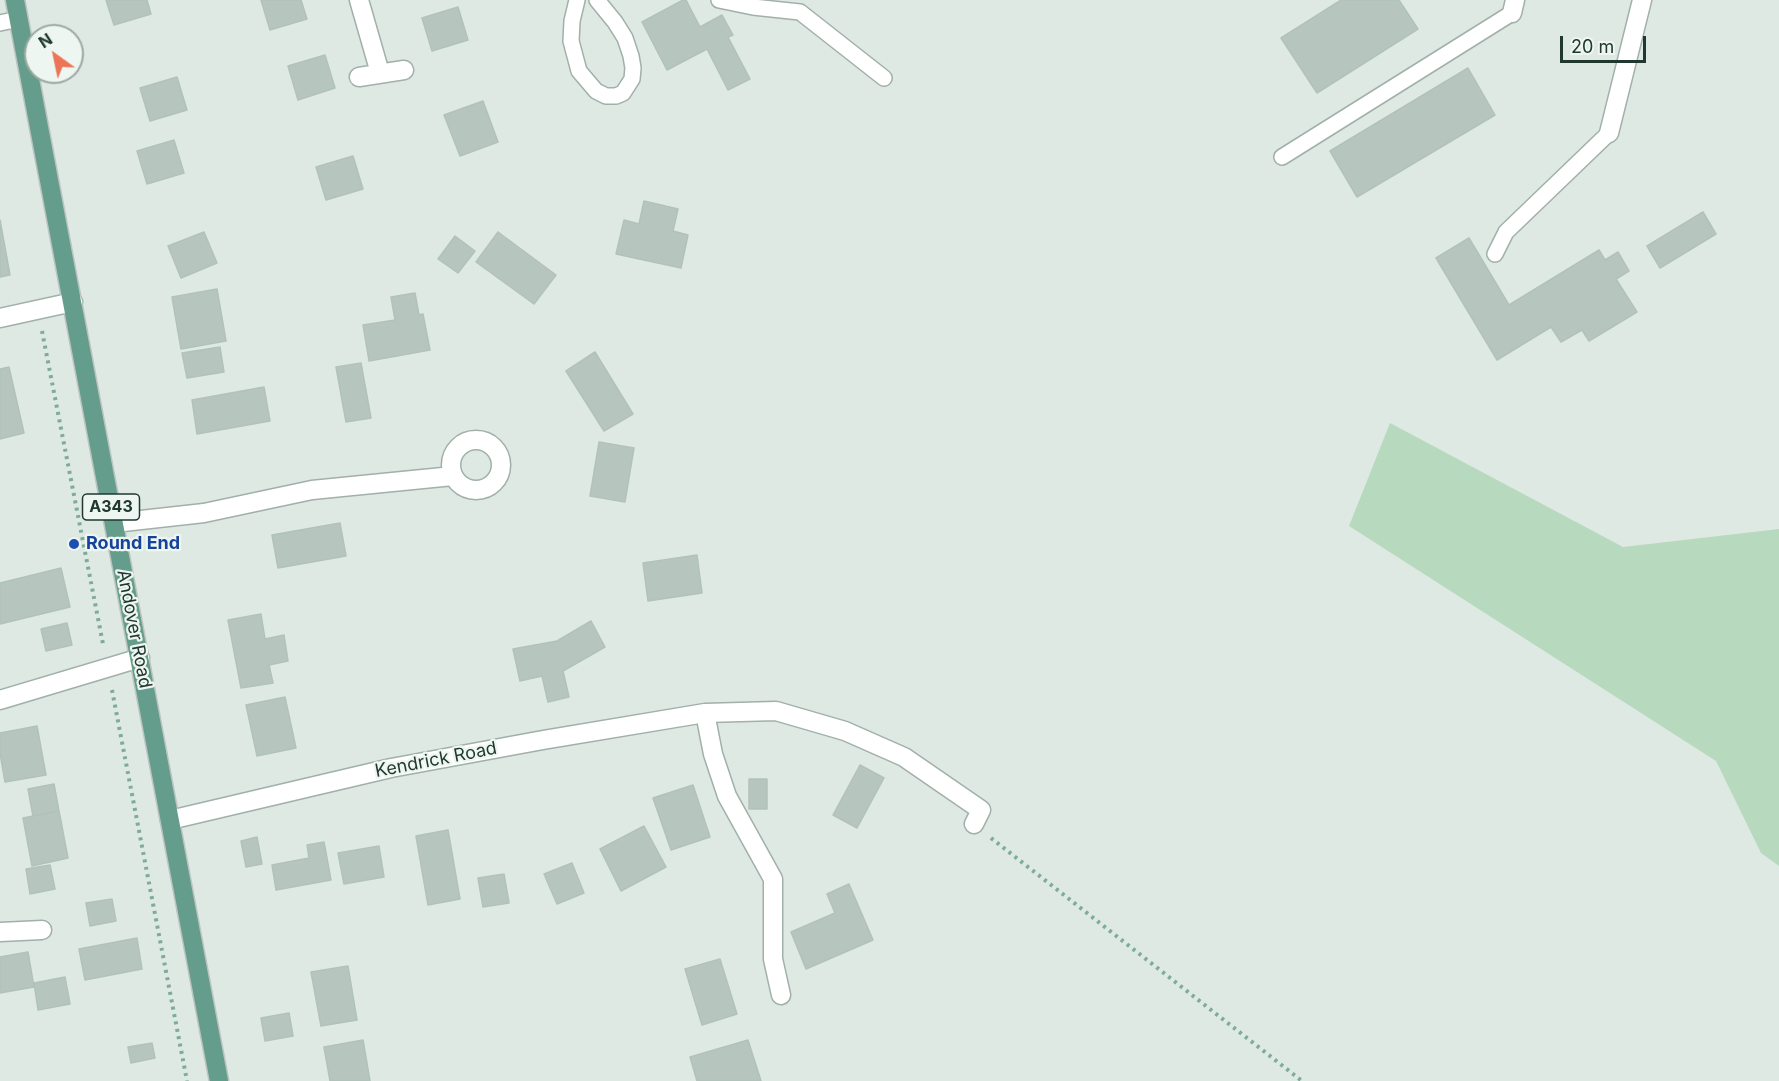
<!DOCTYPE html>
<style>
body{margin:0}
#map{position:relative;width:1779px;height:1081px;overflow:hidden;background:#dee9e3;font-family:Inter,sans-serif}
canvas{display:block}
.north{position:absolute;left:24px;top:24px;width:60px;height:60px;box-sizing:border-box;background:#eef6f1;border:2px solid #9caaa4;border-radius:50%;rotate:327deg;font-size:16px;font-weight:700;line-height:24px;text-align:center;color:#203830}
.north::after{content:'';display:block;margin:auto;width:21px;height:27px;background:#ec7558;clip-path:polygon(50% 0,100% 100%,50% 72%,0 100%)}
.scale{position:absolute;left:1560px;top:36px;width:86px;height:27px;box-sizing:border-box;border:3px solid #203830;border-top:0;padding-left:8px;font-size:18px;line-height:21px;white-space:nowrap;color:#203830;-webkit-text-stroke:4px #eef6f1;paint-order:stroke}
</style>
<div id="map">
<canvas width="1779" height="1081"></canvas>
<div class="north">N</div>
<div class="scale">20 m</div>
</div>
<script>
const context = document.querySelector('canvas').getContext('2d');
context.lineJoin = 'round';
function paint(path, color) { context.fillStyle = color; context.fill(path, 'evenodd'); }
const poly = rows => new Path2D(rows.map(r => 'M' + r).join(''));
function strokePath(path, color, width, dash) { context.strokeStyle = color; context.lineWidth = width; context.lineCap = dash ? 'butt' : 'round'; context.setLineDash(dash || []); context.stroke(path); }
function label(font, color, halo, rows, align = 'center') {
  context.font = font + ' Inter,sans-serif'; context.lineWidth = 4.5; context.setLineDash([]); context.textBaseline = 'middle'; context.strokeStyle = halo; context.fillStyle = color; for (const [text, x, y, turn = 0] of rows) {
    context.save(); context.translate(x, y); context.rotate((+turn || 0) * Math.PI / 180); context.textAlign = isNaN(turn) ? turn : align; if (halo) context.strokeText(text, 0, 0); context.fillText(text, 0, 0); context.restore();
  }
}
paint(poly([
 [1390,423,1623,547,1779,529,1779,866,1761,853,1716,761,1349,526]
]), '#b7dabe');
const building = poly([
 [106,0,147,0,151,14,114,25,106,0],
 [261,0,301,0,307,19,270,30,261,0],
 [683,0,686,0,700,27,722,15,733,35,728,37,750,79,728,90,707,49,667,70,642,22,683,0],
 [1341,0,1399,0,1418,29,1317,93,1281,38,1341,0],
 [458,7,468,40,432,51,422,18,458,7],
 [325,55,335,88,298,100,288,66,325,55],
 [1468,68,1495,115,1357,197,1330,151,1468,68],
 [177,77,187,110,150,121,140,88,177,77],
 [483,101,498,142,460,156,444,115,483,101],
 [174,140,184,173,147,184,137,151,174,140],
 [353,156,363,189,326,200,316,167,353,156],
 [644,201,678,209,673,231,688,235,681,268,616,254,624,220,639,224,644,201],
 [1703,212,1716,234,1660,268,1647,246,1703,212],
 [0,220,10,275,0,277,0,220],
 [204,232,217,263,181,278,168,246,204,232],
 [498,232,556,275,534,304,476,262,498,232],
 [455,236,475,251,458,273,438,259,455,236],
 [1469,238,1509,305,1599,250,1605,260,1618,252,1629,271,1616,279,1637,312,1589,341,1582,330,1561,342,1551,327,1497,360,1436,258,1469,238],
 [217,289,226,341,181,349,172,297,217,289],
 [415,293,419,315,423,314,430,350,369,361,363,325,395,320,391,297,415,293],
 [220,347,224,372,187,378,182,353,220,347],
 [595,352,633,414,604,431,566,371,595,352],
 [361,363,371,418,346,422,336,367,361,363],
 [9,367,24,433,0,439,0,369,9,367],
 [264,387,270,421,197,434,192,400,264,387],
 [599,442,634,448,625,502,590,496,599,442],
 [340,523,346,556,278,568,272,535,340,523],
 [697,555,702,593,648,601,643,563,697,555],
 [61,568,70,607,0,624,0,583,61,568],
 [261,614,265,639,284,635,288,661,269,665,273,683,241,688,228,620,261,614],
 [591,621,605,647,563,671,569,697,548,702,542,676,520,681,513,649,557,641,591,621],
 [67,623,72,645,46,651,41,629,67,623],
 [285,697,296,748,257,756,246,705,285,697],
 [37,726,46,775,5,782,0,753,0,733,37,726],
 [860,765,884,778,857,828,833,815,860,765],
 [749,779,767,779,767,809,749,809,749,779],
 [54,784,59,811,33,816,28,789,54,784],
 [693,785,710,837,671,850,653,798,693,785],
 [59,811,68,858,32,866,23,818,59,811],
 [644,826,666,867,621,891,600,849,644,826],
 [448,830,460,899,428,905,416,836,448,830],
 [257,837,262,864,246,867,241,841,257,837],
 [324,842,331,880,276,890,272,865,309,858,307,845,324,842],
 [379,846,384,877,344,884,338,853,379,846],
 [572,863,584,893,557,904,544,874,572,863],
 [50,865,55,889,30,894,26,869,50,865],
 [504,874,509,903,483,907,478,878,504,874],
 [849,884,873,940,806,969,791,932,835,913,827,894,849,884],
 [112,899,116,921,90,926,86,903,112,899],
 [137,938,142,969,85,980,79,949,137,938],
 [28,952,34,987,0,993,0,957,28,952],
 [720,959,737,1014,702,1025,685,969,720,959],
 [348,966,357,1020,321,1026,311,972,348,966],
 [65,977,70,1004,38,1010,34,983,65,977],
 [289,1013,293,1036,265,1041,261,1018,289,1013],
 [363,1040,370,1081,330,1081,324,1047,363,1040],
 [748,1040,761,1081,697,1081,690,1057,748,1040],
 [152,1043,155,1058,131,1063,128,1047,152,1043]
]);
paint(building, '#b6c6bf');
strokePath(building, '#b1c2ba', 1.5);
const lane = poly([
 [577,0,572,21,571,41,579,71,596,91,606,96,616,96,623,93,632,79,633,68,631,56,625,38,615,22,597,0],
 [719,0,753,7,800,12,884,78],
 [0,23,19,19],
 [1282,157,1512,13],
 [1495,254,1506,232,1609,133]
]);
const street = poly([
 [359,0,380,73],
 [1512,13,1515,0],
 [359,77,404,70],
 [1609,133,1642,0],
 [0,318,73,302],
 '451 465a25 25 0 1 1 50 0a25 25 0 1 1-50 0Z',
 [114,523,204,513,312,490,453,476],
 [0,700,140,658],
 [705,713,713,754,727,796,773,879,773,959,781,995],
 [170,820,391,768,543,740,705,713,776,711,845,731,904,757,981,810,974,824],
 [0,932,42,930]
]);
const primary = poly([
 [15,0,219,1081]
]);
strokePath(lane, '#a1b0aa', 18);
strokePath(street, '#a1b0aa', 21);
strokePath(primary, '#bcc3c1', 21);
strokePath(poly([
 [42,331,103,644],
 [112,690,187,1081],
 [991,838,1302,1081]
]), '#7fab9b', 4, [3, 4.5]);
strokePath(lane, '#fff', 15);
strokePath(street, '#fff', 18);
strokePath(primary, '#649d8b', 18);
for (const [x, y, r, color] of [
 [74,544,6,"#1a4fb4"]
]) { const dot = new Path2D(); dot.arc(x, y, r, 0, 2 * Math.PI); context.fillStyle = color; context.fill(dot); strokePath(dot, '#eef6f1', 2); }
for (const [x, y, w] of [
 [111,507,57]
]) { const box = new Path2D(); box.roundRect(x - w / 2, y - 13, w, 26, 4.5); context.fillStyle = '#eef6f1'; context.fill(box); strokePath(box, '#203830', 1.5); }
label('bold 16px', '#203830', null, [
 ["A343",111,507]
]);
label('bold 18px', '#164399', '#eef6f1', [
 ["Round End",86,544]
], 'left');
label('18px', '#203830', '#eef6f1', [
 ["Andover Road",134,629,79],
 ["Kendrick Road",436,760,-11]
]);
</script>
